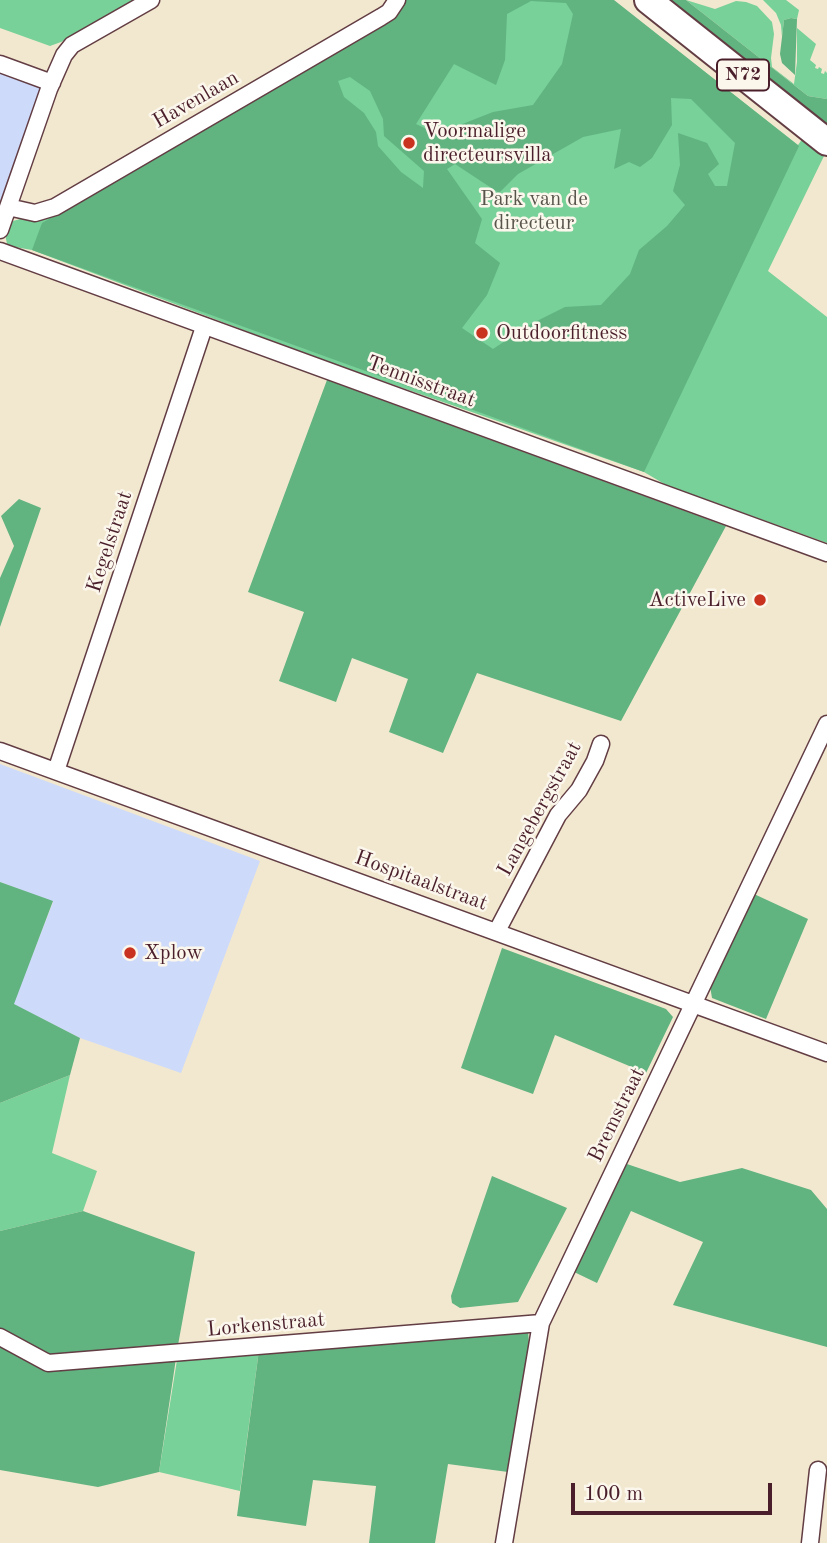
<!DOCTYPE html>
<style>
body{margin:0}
#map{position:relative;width:827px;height:1543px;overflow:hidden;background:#f2e8cf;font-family:"Old Standard TT",serif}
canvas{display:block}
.scale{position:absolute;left:571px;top:1483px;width:201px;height:32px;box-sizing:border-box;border:4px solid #4a1f2b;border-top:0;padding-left:9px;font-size:21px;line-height:24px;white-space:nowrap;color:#4a1f2b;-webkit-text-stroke:5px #fbf7ec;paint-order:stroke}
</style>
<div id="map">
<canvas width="827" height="1543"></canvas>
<div class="scale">100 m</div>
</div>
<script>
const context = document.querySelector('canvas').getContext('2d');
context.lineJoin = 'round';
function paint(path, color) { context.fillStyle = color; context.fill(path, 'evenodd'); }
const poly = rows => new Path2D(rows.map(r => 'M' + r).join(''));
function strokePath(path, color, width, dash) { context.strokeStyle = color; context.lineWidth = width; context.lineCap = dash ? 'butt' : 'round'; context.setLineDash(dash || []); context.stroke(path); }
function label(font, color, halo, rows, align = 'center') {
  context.font = font + ' "Old Standard TT",serif'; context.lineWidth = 5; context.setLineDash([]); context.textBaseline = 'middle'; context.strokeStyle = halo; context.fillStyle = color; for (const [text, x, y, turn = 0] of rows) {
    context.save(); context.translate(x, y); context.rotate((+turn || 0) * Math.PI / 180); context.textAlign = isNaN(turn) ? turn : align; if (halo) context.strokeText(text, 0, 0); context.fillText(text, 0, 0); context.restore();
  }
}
paint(poly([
 [0,72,29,83,37,81,43,89,0,212],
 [0,764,260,861,181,1073,80,1038,13,1004,53,902,0,882]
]), '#cedafa');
paint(poly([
 [0,0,134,0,61,42,50,46,0,28],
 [403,0,613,0,798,145,803,138,824,156,768,271,827,317,827,543,666,485,644,472,328,362,32,250,9,246,7,244,5,234,13,221,24,218,35,220,46,218,380,25],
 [686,0,715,9,736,1,746,2,757,6,772,22,774,34,771,58,772,67,794,84,797,62,797,28,816,44,810,60,816,65,815,68,818,69,819,67,822,69,821,73,824,74,825,71,827,73,827,99,808,96],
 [763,0,786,0,799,10,797,19,791,18,784,20,782,37,781,25,776,13],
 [70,1075,52,1153,97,1171,83,1211,0,1231,0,1103],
 [259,1350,240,1491,159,1472,177,1360]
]), '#77d198');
paint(poly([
 [405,0,614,0,799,146,644,472,32,250,42,223,394,20],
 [531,1,566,3,573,14,562,64,533,105,493,112,437,134,416,124,454,64,496,85,505,60,507,14],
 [350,77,370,91,383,119,384,136,424,171,423,188,401,172,378,146,376,132,364,113,344,97,338,81],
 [671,98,691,99,735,143,727,186,715,186,708,174,719,164,707,143,678,133,680,165,673,191,685,205,667,226,639,250,630,274,601,305,565,307,531,324,493,349,462,328,487,295,500,263,475,243,482,219,447,169,455,164,499,193,518,174,583,137,621,129,614,169,629,162,640,167,652,158,672,125],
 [666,0,686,0,808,96,827,99,827,126],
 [791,18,797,19,795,75,782,63,780,54,784,20],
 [327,380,726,526,621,721,477,673,443,753,389,732,408,679,352,658,336,702,279,681,304,612,248,592],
 [19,499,41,508,0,627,0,578,14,546,1,516],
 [0,882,53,901,14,1004,80,1038,70,1075,0,1103],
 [754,894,808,919,766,1019,712,998,710,986],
 [502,948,666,1009,673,1017,646,1073,555,1035,533,1094,461,1068],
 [624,1163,680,1182,742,1168,811,1190,827,1209,827,1347,673,1305,703,1242,631,1211,597,1283,572,1271],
 [492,1176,567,1208,518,1302,460,1308,452,1303,451,1296],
 [83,1211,195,1252,178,1345,159,1472,98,1487,0,1470,0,1231],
 [528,1330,529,1344,508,1472,448,1464,435,1543,369,1543,376,1486,313,1480,306,1526,237,1516,259,1350]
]), '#61b380');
const minor = poly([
 [0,64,52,83],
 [8,207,35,213,55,207,381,17,389,12,397,0],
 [0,230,49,89,64,55,72,45,151,0],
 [0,251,827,553],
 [0,751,827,1053],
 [56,771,204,327],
 [497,931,558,815,579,790,595,761,601,744],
 [0,1337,48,1363,541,1323],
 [504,1543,541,1323,827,724],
 [810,1543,818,1470]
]);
const primary = poly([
 [648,0,827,142]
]);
strokePath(minor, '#633d44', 19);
strokePath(primary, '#633d44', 30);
strokePath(minor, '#fff', 16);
strokePath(primary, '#fff', 26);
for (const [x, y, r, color] of [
 [409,143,7,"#c8321e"],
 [482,333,7,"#c8321e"],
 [760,600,7,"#c8321e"],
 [130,953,7,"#c8321e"]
]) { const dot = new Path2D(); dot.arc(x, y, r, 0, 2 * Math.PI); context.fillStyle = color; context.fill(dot); strokePath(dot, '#fbf7ec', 2.5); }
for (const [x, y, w] of [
 [743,75,52]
]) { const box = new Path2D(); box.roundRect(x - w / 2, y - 15.5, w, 31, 5); context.fillStyle = '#fbf7ec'; context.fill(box); strokePath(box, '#4a1f2b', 2); }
label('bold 19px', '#4a1f2b', null, [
 ["N72",743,75]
]);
label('21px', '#4a1f2b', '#fbf7ec', [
 ["Havenlaan",196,100,-30],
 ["Tennisstraat",421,382,20],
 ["Kegelstraat",110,542,-72],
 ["Langebergstraat",540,809,-61],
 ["Hospitaalstraat",421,881,20],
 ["Bremstraat",617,1115,-64],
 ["Lorkenstraat",266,1325,-5]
]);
label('21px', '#4a1f2b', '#fbf7ec', [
 ["Voormalige",423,131],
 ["directeursvilla",423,155],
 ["Outdoorfitness",496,333],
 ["ActiveLive",746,600,"right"],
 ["Xplow",144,953]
], 'left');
label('21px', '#58544c', '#fbf7ec', [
 ["Park van de",534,199],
 ["directeur",534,223]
]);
</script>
